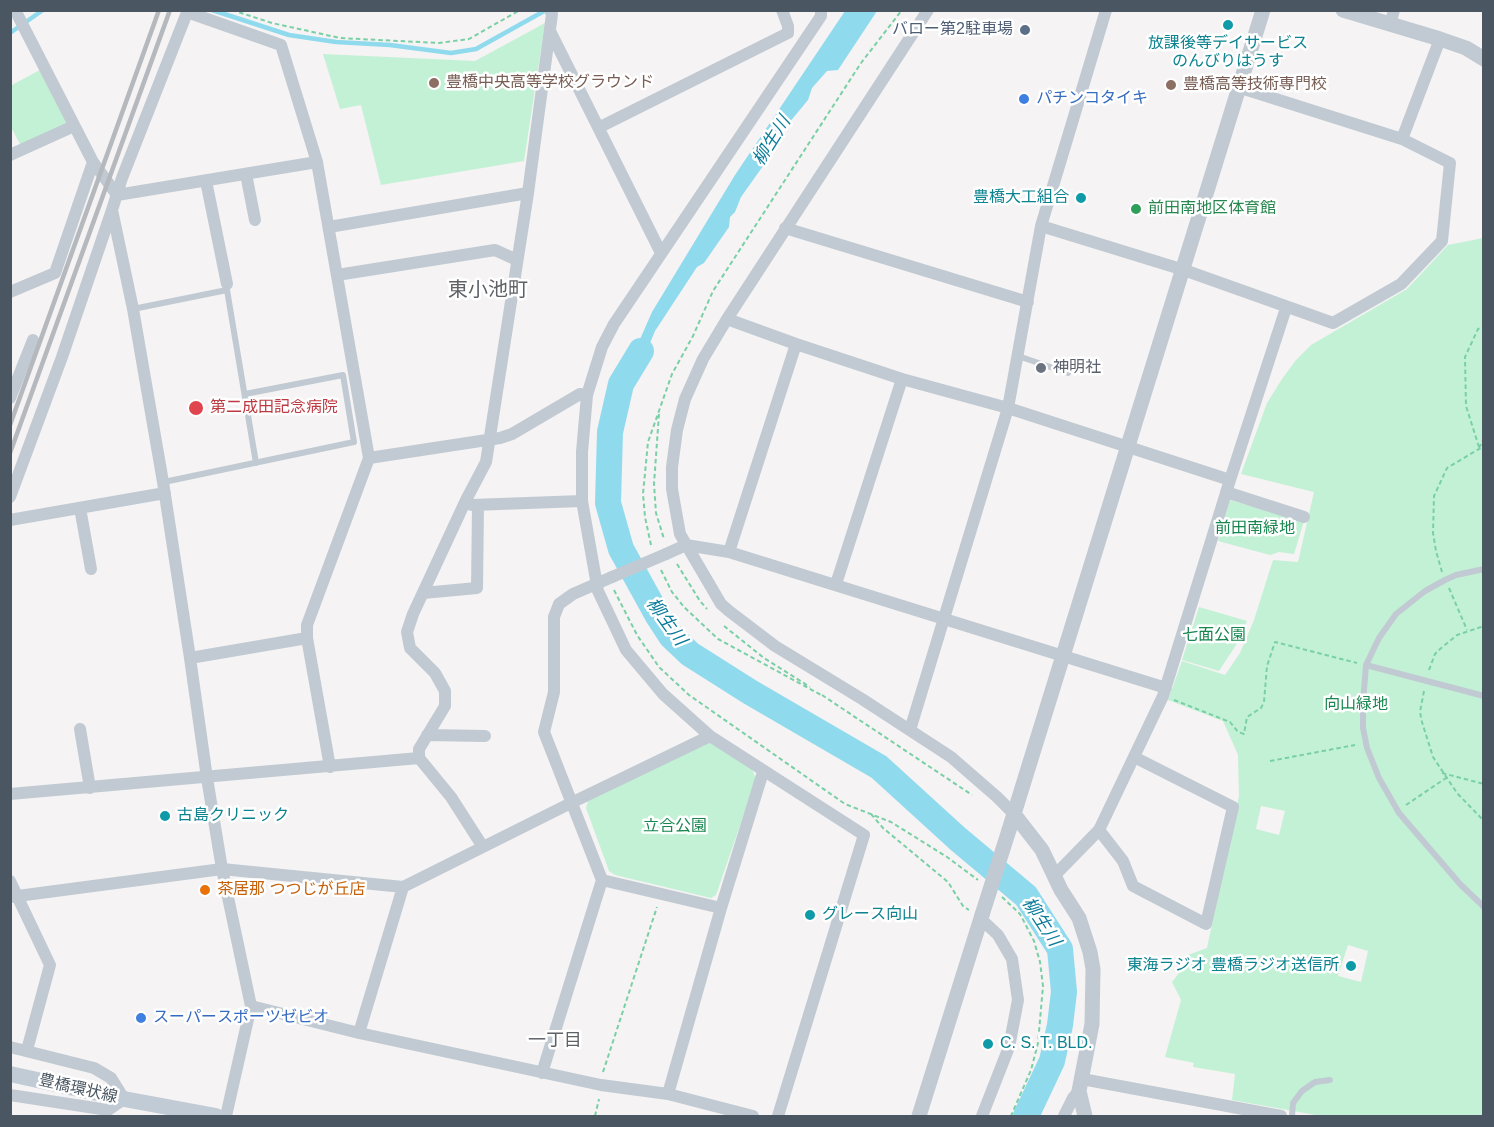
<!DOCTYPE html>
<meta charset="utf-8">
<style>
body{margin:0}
#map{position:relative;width:1494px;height:1127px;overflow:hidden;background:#f5f3f3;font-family:Arial,sans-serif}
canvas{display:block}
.frame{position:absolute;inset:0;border:12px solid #4a5661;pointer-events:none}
</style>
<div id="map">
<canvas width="1494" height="1127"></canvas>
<div class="frame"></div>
</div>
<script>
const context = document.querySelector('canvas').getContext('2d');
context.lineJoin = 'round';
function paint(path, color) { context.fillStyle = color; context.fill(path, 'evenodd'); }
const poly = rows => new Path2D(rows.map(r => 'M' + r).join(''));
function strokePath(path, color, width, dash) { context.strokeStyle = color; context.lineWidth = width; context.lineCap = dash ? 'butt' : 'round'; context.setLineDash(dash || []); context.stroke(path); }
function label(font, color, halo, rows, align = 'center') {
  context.font = font + ' Arial,"Noto Sans JP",sans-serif'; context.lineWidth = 5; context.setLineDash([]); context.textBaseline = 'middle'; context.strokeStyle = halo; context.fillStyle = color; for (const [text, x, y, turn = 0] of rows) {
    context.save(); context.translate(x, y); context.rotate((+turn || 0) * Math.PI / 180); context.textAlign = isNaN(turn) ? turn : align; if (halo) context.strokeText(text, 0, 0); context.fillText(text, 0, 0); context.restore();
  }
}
paint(poly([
 [545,23,524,161,381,185,361,105,340,109,323,54,475,61],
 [40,70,66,121,65,126,21,146,11,127,10,86],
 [1483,238,1483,1116,1321,1116,1232,1100,1235,1074,1193,1067,1194,1063,1165,1057,1181,1000,1172,982,1187,963,1188,955,1207,948,1239,796,1238,755,1223,721,1168,700,1182,661,1225,675,1240,653,1254,620,1273,560,1298,562,1314,492,1241,474,1267,403,1282,379,1296,360,1311,345,1407,289,1448,245],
 [1261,806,1285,811,1279,835,1256,829],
 [1348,945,1368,951,1361,982,1338,976],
 [1230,500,1304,521,1294,554,1279,552,1270,555,1218,541],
 [1199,607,1247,621,1236,645,1219,671,1182,660],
 [708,742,713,743,752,769,756,779,716,895,711,898,615,875,609,871,586,808,588,801]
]), '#c3f1d5');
paint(poly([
 [845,11,877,11,838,70,827,71,812,88,808,100,779,135,780,142,741,197,735,212,730,217,729,227,704,263,697,267,655,331,630,391,618,401,626,371,652,312,735,175]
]), '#90daee');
strokePath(poly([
 [212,10,289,35,336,42,390,45,451,53,476,49,546,10],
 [10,33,43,10]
]), '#90daee', 4.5);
strokePath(poly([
 [641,351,621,384,610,432,608,503,621,549,658,616,671,636,690,654,750,692,879,767,958,839,1026,896,1060,949,1064,992,1060,1025,1052,1061,1026,1116]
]), '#90daee', 26);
strokePath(poly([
 [232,10,272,23,340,38,439,43,469,39,520,10],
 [659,414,654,484,656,513,664,539],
 [1479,447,1466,406,1465,357,1478,329,1484,326],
 [1479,448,1484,438],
 [651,545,645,517,643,494,648,442,672,374,693,336,713,291,861,63,902,10],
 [677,564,700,601,707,609],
 [661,570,672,592,684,607,718,639,823,696],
 [1442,572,1436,551,1433,533,1434,496,1447,468,1484,446],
 [1449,588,1467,630],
 [614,590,637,635,659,667,689,695,845,804,891,822,947,857,978,880],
 [724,626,764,658,810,687],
 [1429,670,1435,654,1440,649,1457,635,1484,626],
 [1424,691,1420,712,1422,722,1433,757,1457,793,1484,821],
 [822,695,972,795],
 [1174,700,1230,722,1238,732,1244,734,1247,717,1261,708,1264,702,1267,666,1275,642,1357,663],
 [1270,761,1355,745],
 [1442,773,1484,784],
 [1406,805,1446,778],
 [871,814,883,828,948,882,963,906,969,910],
 [1002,897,1020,914,1034,941,1040,962,1043,986,1038,1043,1031,1070,1011,1116],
 [603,1072,657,907],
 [595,1116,599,1099]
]), '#7ad0a6', 2, [4.5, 3]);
strokePath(poly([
 [133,309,227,290,256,463],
 [1018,356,1068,373],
 [164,482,354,442,343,375,245,394],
 [1484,569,1456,575,1445,580,1425,591,1396,614,1379,638,1366,665,1363,702,1363,728,1367,748,1379,778,1399,813,1460,884,1484,907],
 [1366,665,1484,696],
 [1292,1116,1293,1103,1302,1091,1315,1082,1330,1080]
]), '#c1cad2', 6);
strokePath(poly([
 [188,10,122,178,112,210,133,309,163,482,190,658,207,778,222,869,251,1006,226,1116],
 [928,10,727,319,703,359,685,399,677,430,672,467,672,489,680,534,721,604,729,611,775,646,862,699,951,757,997,797,1014,814],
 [187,12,281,45,317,162,369,458,307,625,307,638,330,767],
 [1390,25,1394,10],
 [550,31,661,253],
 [600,127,788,33,788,26,782,10],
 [1402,139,1440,39],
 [10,155,74,126],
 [93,162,117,195,317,162],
 [246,174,255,220],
 [206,181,227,284],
 [1041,226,1184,270,1333,323,1401,284,1442,241,1450,163,1402,139,1241,88],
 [329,227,528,193],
 [785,228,1028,302],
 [337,275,495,250,517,260],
 [10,292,55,273,93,162,15,10],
 [727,319,796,344,902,379,1008,408,1230,480],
 [10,398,33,340],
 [369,458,500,438,512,434,580,394,587,395],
 [1226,492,1304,517],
 [10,497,62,357,112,210],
 [472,505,582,501],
 [80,508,91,569],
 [10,520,165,493],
 [729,552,796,344],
 [666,554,686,545,729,552,1166,688],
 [836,584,902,379],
 [423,593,477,588,478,505],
 [190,658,307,638],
 [80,729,90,788],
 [910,730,1008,408,1041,226,1106,10],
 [427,735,485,736],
 [10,794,419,758],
 [1099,830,1123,861,1133,886,1206,924,1233,807,1134,757],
 [483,847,451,797,419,758,419,749,445,706,445,691,435,673,410,648,407,632,413,614,466,500,486,462,528,193,552,14,550,10],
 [1054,876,1099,830,1163,696,1230,480,1286,308],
 [602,880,721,908],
 [10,881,50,965,27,1050],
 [403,887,573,802,710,736],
 [10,897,222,869,403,887,359,1033],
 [981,919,998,935,1012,959,1018,1000,1009,1047,982,1116],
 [251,1006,359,1033,601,1085,668,1094,753,1116],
 [10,1047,94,1068,111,1078,124,1099,108,1110,10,1095],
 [542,1073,602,880,544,732,554,692,554,617,559,604,573,594,612,577],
 [1082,1079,1281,1116],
 [668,1094,721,908,763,772],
 [778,1116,864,835,710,736,663,694,626,650,598,591,582,501,582,452,587,395,602,347,614,324,821,16,821,10],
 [1064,1116,1073,1098,1079,1091]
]), '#c1cad2', 12);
strokePath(poly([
 [1343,10,1440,39,1466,48,1484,59],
 [1014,814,1042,850,1061,890,1079,918,1090,952,1093,969,1092,1024,1079,1091,1085,1116],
 [1009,830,1263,10],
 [919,1116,982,915]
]), '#c1cad2', 15);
strokePath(poly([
 [10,1074,124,1099,216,1116]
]), '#c1cbd6', 16);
strokePath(poly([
 [10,425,159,10],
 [10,453,170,10]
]), '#b5b8bd', 4.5);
strokePath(poly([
 [612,577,666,554]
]), '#c1cad2', 12);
strokePath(poly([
 [982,915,1009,830]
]), '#c1cad2', 15);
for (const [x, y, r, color] of [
 [1228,25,6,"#0f9aa8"],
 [1025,30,6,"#5c6f8a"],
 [434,83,6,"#8d6e63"],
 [1171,85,6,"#8d6e63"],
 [1024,99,6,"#3f7fe0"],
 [1081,198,6,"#0f9aa8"],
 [1136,209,6,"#2e9e5b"],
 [1041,368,6,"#6b7280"],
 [196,408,8,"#e0444e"],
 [165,816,6,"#0f9aa8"],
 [205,890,6,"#e8710a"],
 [810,915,6,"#0f9aa8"],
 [1351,966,6,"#0f9aa8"],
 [141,1018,6,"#3f7fe0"],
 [988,1044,6,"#0f9aa8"]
]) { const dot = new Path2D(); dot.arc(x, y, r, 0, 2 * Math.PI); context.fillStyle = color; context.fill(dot); strokePath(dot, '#fff', 2); }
label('16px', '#4e5e75', '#fff', [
 ["バロー第2駐車場",1013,30]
], 'right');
label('16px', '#0d838f', '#fff', [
 ["放課後等デイサービス",1228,44,"center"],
 ["のんびりはうす",1228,62,"center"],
 ["豊橋大工組合",1069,198,"right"],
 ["古島クリニック",177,816],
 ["グレース向山",822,915],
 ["東海ラジオ 豊橋ラジオ送信所",1339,966,"right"],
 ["C. S. T. BLD.",1000,1044]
], 'left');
label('16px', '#785e54', '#fff', [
 ["豊橋中央高等学校グラウンド",446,83],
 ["豊橋高等技術専門校",1183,85]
], 'left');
label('16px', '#366cbe', '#fff', [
 ["パチンコタイキ",1036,99],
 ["スーパースポーツゼビオ",153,1018]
], 'left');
label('16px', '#27864d', '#fff', [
 ["前田南地区体育館",1148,209]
], 'left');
label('16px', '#5b616d', '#fff', [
 ["神明社",1053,368]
], 'left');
label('16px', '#be3a42', '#fff', [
 ["第二成田記念病院",210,408]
], 'left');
label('16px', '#17864f', '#fff', [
 ["前田南緑地",1255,529],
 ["七面公園",1214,636],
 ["向山緑地",1356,705],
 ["立合公園",675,827]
]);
label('16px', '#c56008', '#fff', [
 ["茶居那 つつじが丘店",217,890]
], 'left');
label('16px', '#4a5661', '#fff', [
 ["豊橋環状線",78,1089,13]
]);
label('italic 18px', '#0c7c9b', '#fff', [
 ["柳生川",772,141,-58],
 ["柳生川",666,622,54],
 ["柳生川",1041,922,57]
]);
label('18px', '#5f6368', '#fff', [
 ["一丁目",555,1041]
]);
label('20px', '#5f6368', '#fff', [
 ["東小池町",488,290]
]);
</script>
